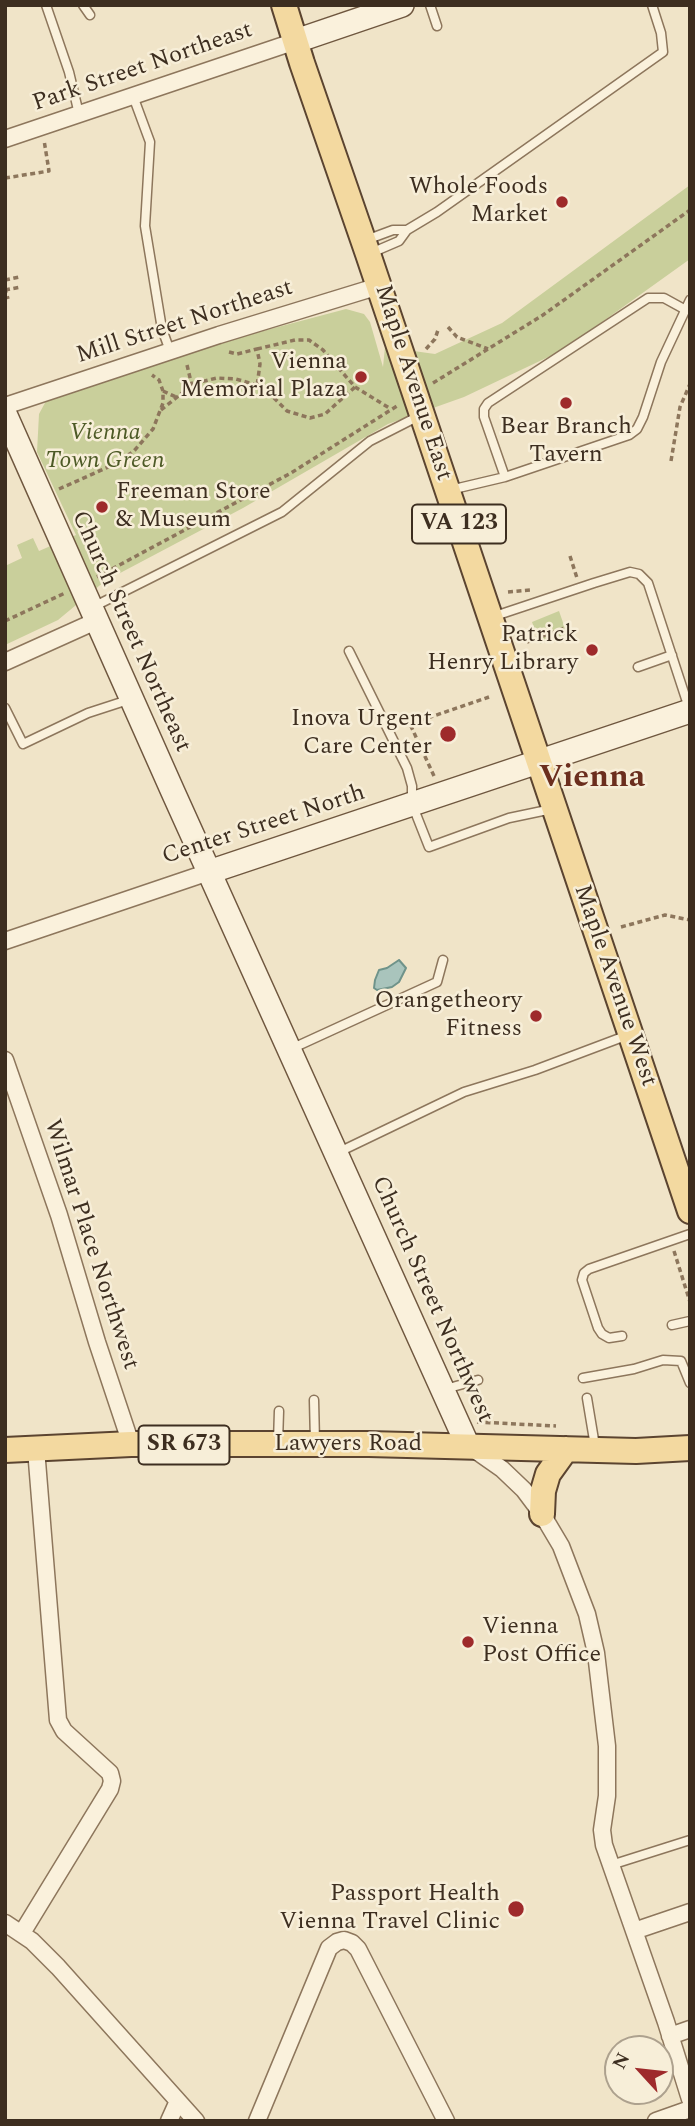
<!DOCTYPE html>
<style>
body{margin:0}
#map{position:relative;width:695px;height:2126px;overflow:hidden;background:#f0e4c8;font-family:Spectral,serif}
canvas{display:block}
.frame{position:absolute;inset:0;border:7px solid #3d2e20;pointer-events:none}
.north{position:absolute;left:604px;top:2035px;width:70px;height:70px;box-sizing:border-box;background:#f7eed8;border:2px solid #ada18e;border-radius:50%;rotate:297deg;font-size:19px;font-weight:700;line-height:28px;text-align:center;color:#3d2e20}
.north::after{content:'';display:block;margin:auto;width:24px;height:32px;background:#9e2a2b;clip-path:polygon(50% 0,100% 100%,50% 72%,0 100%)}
</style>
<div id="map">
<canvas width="695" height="2126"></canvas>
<div class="frame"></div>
<div class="north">N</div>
</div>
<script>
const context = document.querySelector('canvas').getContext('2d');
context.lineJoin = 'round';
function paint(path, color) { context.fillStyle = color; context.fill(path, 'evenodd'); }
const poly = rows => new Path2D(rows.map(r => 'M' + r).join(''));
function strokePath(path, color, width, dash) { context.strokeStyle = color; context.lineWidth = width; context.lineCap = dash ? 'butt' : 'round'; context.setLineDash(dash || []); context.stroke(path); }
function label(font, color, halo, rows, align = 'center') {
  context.font = font + ' Spectral,serif'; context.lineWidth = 5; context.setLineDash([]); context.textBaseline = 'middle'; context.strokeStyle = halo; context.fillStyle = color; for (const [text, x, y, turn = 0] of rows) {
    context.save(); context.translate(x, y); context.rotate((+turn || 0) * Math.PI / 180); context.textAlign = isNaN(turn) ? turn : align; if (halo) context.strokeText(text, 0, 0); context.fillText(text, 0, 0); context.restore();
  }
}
paint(poly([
 [690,185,690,259,563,350,464,397,388,424,243,508,105,581,58,620,5,645,5,566,22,558,17,545,33,538,39,551,76,535,37,452,39,414,46,401,210,345,346,309,364,314,370,322,383,367,385,347,435,354,502,323],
 [559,611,567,634,540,644,532,622]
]), '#c9cf9b');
const water = poly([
 [399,960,406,968,399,982,392,987,377,990,374,988,375,980,379,970,387,968,399,960]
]);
paint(water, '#a9c4bc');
strokePath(water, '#6f938a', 2);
const lane = poly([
 [46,5,69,72,79,114],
 [83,5,90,15],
 [430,5,437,26],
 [133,96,150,142,145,226,162,329,170,351],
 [366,240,393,230,407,230],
 [371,253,399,241,407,230,437,212,663,52,661,33,652,5],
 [505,477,484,417,484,409,488,403,648,298,664,298,684,309],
 [450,490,505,477,629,435,637,429,643,417,661,362,690,300],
 [93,607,282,512,370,441,419,416],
 [492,617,594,583,630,572,639,574,648,583,689,708],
 [349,651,407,768,412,786,412,804,429,847,509,818,552,809],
 [638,667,672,655],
 [5,708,23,744,88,713,128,700],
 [293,1048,437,982,443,960],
 [339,1152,464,1092,535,1070,628,1035],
 [672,1325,690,1321],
 [622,1336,609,1338,602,1334,598,1328,582,1280,584,1273,589,1269,690,1234],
 [583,1378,634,1369,663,1360,681,1361,690,1383],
 [445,1389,478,1380],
 [587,1398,595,1446],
 [314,1400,315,1442],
 [278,1442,279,1411],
 [611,1865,690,1840]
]);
const street = poly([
 [5,139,296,41],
 [5,406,219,335,379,286],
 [5,662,96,621],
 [5,941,209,872],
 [5,1060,59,1215,97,1342,131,1444],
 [472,1448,502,1469,524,1490,542,1514,561,1546,587,1614,596,1653,607,1746,607,1796,602,1830,604,1845,666,2022,690,2099],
 [5,1923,32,1941,58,1967,196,2121],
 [634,1931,690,1912],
 [22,1933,110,1789,112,1781,110,1773,64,1731,58,1720,36,1449],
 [670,2036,690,2029],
 [169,2121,178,2101],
 [257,2121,329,1948,337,1942,344,1940,352,1943,358,1949,446,2121],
 [656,2121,690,2109]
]);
const secondary = poly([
 [296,41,402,5],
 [5,414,173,792,468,1446],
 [209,872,690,711]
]);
const primary = poly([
 [284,5,302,63,368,254,690,1211],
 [5,1450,131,1444,369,1444,636,1451,690,1448],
 [542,1514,543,1491,548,1474,566,1449]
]);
strokePath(lane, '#8d765c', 11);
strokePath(street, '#8d765c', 19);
strokePath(secondary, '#6f573f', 26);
strokePath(primary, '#5b4430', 28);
strokePath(poly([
 [5,178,49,171,44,140],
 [5,280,19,277],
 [5,288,8,299],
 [5,290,21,287],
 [448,327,457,337,488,349],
 [257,349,295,340,309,340,323,350,355,387,391,409],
 [426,349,435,339,438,330],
 [229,352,237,354,257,349,260,364,257,386],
 [187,365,192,386],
 [433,383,543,315,690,210],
 [163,391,176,397],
 [161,410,187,389,200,382,217,378,236,379,253,384,269,393,287,411,310,418,325,414,355,387],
 [671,461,680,407,690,384],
 [59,489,115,464,134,451,153,429,163,403,163,391,159,380,152,375],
 [570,556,577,578],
 [97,577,291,473,397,406],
 [508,592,531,590],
 [5,621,65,593],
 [527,642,567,627],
 [434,776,410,724,489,697],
 [621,927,665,915,690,920],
 [674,1251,690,1302],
 [477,1422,556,1426]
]), '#8d765c', 3.5, [5, 3.5]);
strokePath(lane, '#faf1dc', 8);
strokePath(street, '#faf1dc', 16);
strokePath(secondary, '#faf1dc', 23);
strokePath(primary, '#f3d9a0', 24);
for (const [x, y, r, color] of [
 [562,202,7,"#9e2a2b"],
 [361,377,7,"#9e2a2b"],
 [566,403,7,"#9e2a2b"],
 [102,507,7,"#9e2a2b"],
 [592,650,7,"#9e2a2b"],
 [448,734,9,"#9e2a2b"],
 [536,1016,7,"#9e2a2b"],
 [468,1642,7,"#9e2a2b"],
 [516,1909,9,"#9e2a2b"]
]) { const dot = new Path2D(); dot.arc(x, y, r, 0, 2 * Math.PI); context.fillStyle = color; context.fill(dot); strokePath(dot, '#f7eed8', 2.5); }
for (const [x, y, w] of [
 [459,524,94],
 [184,1445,91]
]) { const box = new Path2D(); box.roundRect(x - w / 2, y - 19.5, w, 39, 5); context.fillStyle = '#f7eed8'; context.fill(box); strokePath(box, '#3d2e20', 2); }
label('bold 23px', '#3d2e20', null, [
 ["VA 123",459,524],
 ["SR 673",184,1445]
]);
label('24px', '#3d2e20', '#f7eed8', [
 ["Park Street Northeast",143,68,-19],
 ["Mill Street Northeast",185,323,-18],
 ["Maple Avenue East",412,383,72],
 ["Church Street Northeast",130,632,66],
 ["Center Street North",264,826,-18],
 ["Maple Avenue West",614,986,71],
 ["Wilmar Place Northwest",90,1245,72],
 ["Church Street Northwest",431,1300,66],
 ["Lawyers Road",348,1445]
]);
label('24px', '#3d2e20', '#f7eed8', [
 ["Whole Foods",548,188],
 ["Market",548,216],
 ["Vienna",347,363],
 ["Memorial Plaza",347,391],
 ["Bear Branch",566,428,"center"],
 ["Tavern",566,456,"center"],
 ["Freeman Store",116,493,"left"],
 ["& Museum",116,521,"left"],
 ["Patrick",578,636],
 ["Henry Library",578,664],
 ["Inova Urgent",432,720],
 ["Care Center",432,748],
 ["Orangetheory",522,1002],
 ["Fitness",522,1030],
 ["Vienna",482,1628,"left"],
 ["Post Office",482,1656,"left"],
 ["Passport Health",500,1895],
 ["Vienna Travel Clinic",500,1923]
], 'right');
label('italic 24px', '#4d5a26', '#f7eed8', [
 ["Vienna",105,434],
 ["Town Green",105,462]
]);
label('bold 32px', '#6b2e1e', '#f7eed8', [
 ["Vienna",592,780]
]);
</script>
